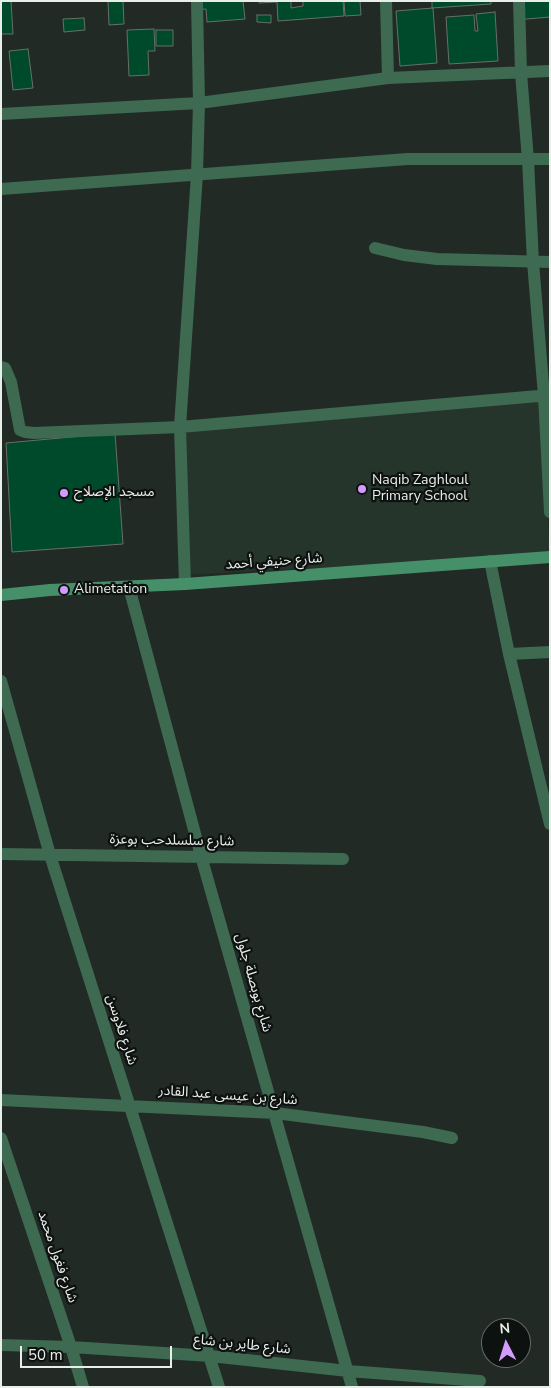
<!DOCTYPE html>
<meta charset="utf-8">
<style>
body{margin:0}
#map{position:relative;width:551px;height:1388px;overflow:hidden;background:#212a24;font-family:"Nunito Sans",sans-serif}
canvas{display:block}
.frame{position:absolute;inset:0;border:2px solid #e8eeea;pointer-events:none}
.north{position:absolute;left:481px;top:1318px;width:50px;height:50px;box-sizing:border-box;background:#0d110f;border:1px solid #656967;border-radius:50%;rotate:355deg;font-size:14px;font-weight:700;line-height:20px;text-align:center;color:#e8eeea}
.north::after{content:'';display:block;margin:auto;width:18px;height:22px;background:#d39cfc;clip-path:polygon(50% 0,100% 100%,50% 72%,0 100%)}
.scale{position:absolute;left:20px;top:1346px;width:152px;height:22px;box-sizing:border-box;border:2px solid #e8eeea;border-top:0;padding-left:6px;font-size:15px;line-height:18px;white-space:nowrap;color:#e8eeea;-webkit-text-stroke:4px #0d110f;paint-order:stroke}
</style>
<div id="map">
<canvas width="551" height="1388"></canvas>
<div class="frame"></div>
<div class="north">N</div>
<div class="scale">50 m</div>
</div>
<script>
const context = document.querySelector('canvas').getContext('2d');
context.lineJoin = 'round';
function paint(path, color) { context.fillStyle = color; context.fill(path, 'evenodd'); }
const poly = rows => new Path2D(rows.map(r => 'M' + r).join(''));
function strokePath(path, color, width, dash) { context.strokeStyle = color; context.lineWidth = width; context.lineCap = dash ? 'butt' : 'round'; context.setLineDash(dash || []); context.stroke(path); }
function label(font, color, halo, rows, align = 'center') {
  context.font = font + ' "Nunito Sans","Noto Sans Arabic",sans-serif'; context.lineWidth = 4.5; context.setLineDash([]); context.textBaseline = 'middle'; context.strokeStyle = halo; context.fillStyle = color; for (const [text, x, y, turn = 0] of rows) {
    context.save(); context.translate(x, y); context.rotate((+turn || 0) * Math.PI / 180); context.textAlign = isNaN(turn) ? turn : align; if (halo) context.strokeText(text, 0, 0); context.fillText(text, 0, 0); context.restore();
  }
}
paint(poly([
 [541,395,550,556,180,575,174,426]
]), '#26352c');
const building = poly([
 [1,1,11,1,13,34,1,34,1,1],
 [108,1,123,1,124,24,109,25,108,1],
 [194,1,243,1,245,19,207,22,206,9,194,10,194,1],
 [259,1,291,1,291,8,303,6,303,1,343,1,344,16,278,21,277,2,259,3,259,1],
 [344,1,360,1,361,15,345,16,344,1],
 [432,1,491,1,491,4,432,8,432,1],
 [514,1,550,1,550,17,515,20,514,1],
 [433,8,437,63,400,66,396,11,433,8],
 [495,12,498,61,449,64,446,17,474,15,475,31,478,31,476,14,495,12],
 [257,15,271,15,271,23,257,22,257,15],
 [84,18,85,30,64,32,63,19,84,18],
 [154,29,155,51,148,51,149,75,129,76,127,30,154,29],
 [156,30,173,30,173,46,156,46,156,30],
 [28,49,33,88,13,90,9,51,28,49],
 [115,433,123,544,12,552,6,443,115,433]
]);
paint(building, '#004a2c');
strokePath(building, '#667069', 1);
strokePath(poly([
 [386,1,388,78],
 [519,1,521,73,528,160,533,262,544,396,550,512],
 [1,114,199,103,388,78,550,71],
 [1,189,408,159,550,159],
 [375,248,404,255,437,259,550,262],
 [1,367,5,368,11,382,20,430,25,432,34,433,180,427,550,395],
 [490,561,509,654,550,824],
 [185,584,180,427,197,174,199,103,197,1],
 [129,587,201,856,352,1387],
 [509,654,550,652],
 [1,681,50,855,219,1387],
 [1,854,343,859],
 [1,1100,275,1113,423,1132,452,1138],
 [1,1138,71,1347,83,1387],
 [1,1345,71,1347,210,1356,348,1371,480,1381]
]), '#3d6a51', 12);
strokePath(poly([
 [1,595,50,590,185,584,550,557]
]), '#459068', 12);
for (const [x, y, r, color] of [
 [362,489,5,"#d39cfc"],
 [64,493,5,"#d39cfc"],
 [64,590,5,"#d39cfc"]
]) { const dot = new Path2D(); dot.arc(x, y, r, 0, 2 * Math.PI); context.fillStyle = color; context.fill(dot); strokePath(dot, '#0d110f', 2); }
label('14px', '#e8eeea', '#0d110f', [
 ["Naqib Zaghloul",372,481],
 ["Primary School",372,497],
 ["مسجد اﻹصلاح",74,493],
 ["Alimetation",74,590]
], 'left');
label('14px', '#e8eeea', '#0d110f', [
 ["شارع حنيفي أحمد",274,562,-4],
 ["شارع سلسلدحب بوعزة",172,841,1],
 ["شارع بوبصلة جلول",253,983,74],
 ["شارع فلاوسن",121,1030,72],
 ["شارع بن عيسى عبد القادر",228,1096,4],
 ["شارع فغول محمد",57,1257,71],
 ["شارع طاير بن شاع",242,1345,6]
]);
</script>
